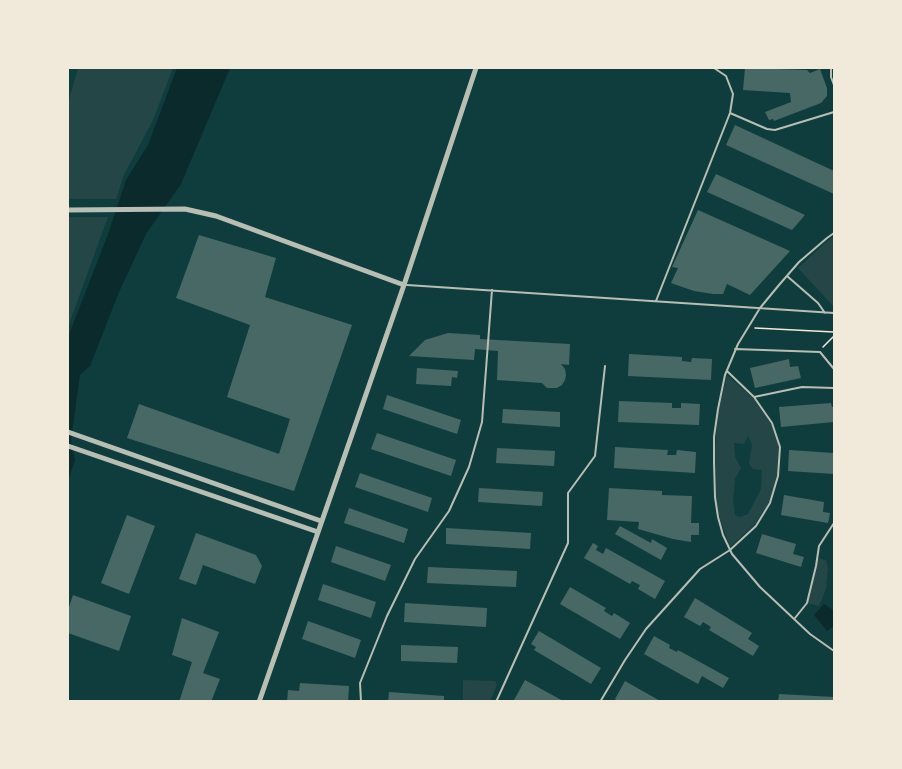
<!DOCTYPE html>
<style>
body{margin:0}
#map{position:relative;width:902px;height:769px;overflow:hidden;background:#0f3d3e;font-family:"Varela Round",sans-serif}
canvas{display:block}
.frame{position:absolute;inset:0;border:69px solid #f1e9da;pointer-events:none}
</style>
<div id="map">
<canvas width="902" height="769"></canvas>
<div class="frame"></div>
</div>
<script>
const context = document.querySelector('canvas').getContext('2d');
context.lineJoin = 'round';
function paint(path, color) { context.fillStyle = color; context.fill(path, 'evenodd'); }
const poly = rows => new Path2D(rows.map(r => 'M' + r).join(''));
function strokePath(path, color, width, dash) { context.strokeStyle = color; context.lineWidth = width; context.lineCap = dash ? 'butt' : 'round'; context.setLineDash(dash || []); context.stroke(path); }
paint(poly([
 [78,68,173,68,153,120,124,175,116,199,68,199,68,103],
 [68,217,108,217,68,327],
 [834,237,834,307,798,268,825,243],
 [727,375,755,400,771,424,779,447,777,475,770,501,755,524,730,547,719,516,716,494,715,452,718,413],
 [748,436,752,445,749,464,753,469,762,470,761,489,748,514,740,517,735,515,733,501,735,479,741,468,735,457,734,443,744,444],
 [817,558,826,560,828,568,826,589,819,606,807,603],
 [463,680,495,681,497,685,490,701,463,701]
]), '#244646');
paint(poly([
 [177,68,230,68,181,184,146,234,119,292,90,366,80,375,71,440,75,460,68,481,68,337,107,237,126,180,148,145],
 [824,604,833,610,834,609,834,626,827,631,814,615]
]), '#0a2a2b');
paint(poly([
 [745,68,807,70,810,73,820,69,827,88,827,96,821,103,774,121,773,119,769,120,765,112,791,102,790,93,743,90],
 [735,125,834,171,834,194,726,145],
 [716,174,805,215,792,230,707,192],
 [698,210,790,251,750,295,727,284,723,294,713,294,694,291,671,283,678,268,672,267],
 [199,235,276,258,265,297,352,325,294,491,127,438,139,404,279,454,290,419,227,397,250,325,176,298],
 [448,333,480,335,480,339,570,344,569,365,561,364,565,369,566,375,565,380,562,385,557,388,547,388,542,383,497,380,498,351,475,349,474,360,409,356,425,340],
 [629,354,682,357,682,361,691,362,692,358,712,359,711,380,628,376],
 [789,359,790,367,798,366,801,378,755,388,750,368],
 [417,368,458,371,457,378,452,377,451,386,416,384],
 [387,395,461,420,457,434,383,409],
 [619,401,672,403,672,408,681,408,681,403,700,404,699,425,618,422],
 [831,403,832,407,834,407,834,422,781,427,779,407],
 [503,409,560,412,560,427,502,423],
 [377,433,456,460,451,476,371,449],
 [615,447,668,450,667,455,676,455,677,450,696,452,695,473,614,468],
 [497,448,555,451,554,466,496,463],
 [789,450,834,453,834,474,788,471],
 [360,473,432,498,428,512,355,487],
 [479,488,543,492,542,506,478,502],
 [609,488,662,491,662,495,692,496,691,523,699,523,699,535,691,535,691,542,673,539,638,529,639,522,607,520],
 [784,495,824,502,823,512,830,513,828,523,781,515],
 [349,508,408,529,404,543,344,523],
 [127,515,155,526,129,594,101,583],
 [620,526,651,543,652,539,667,548,661,560,615,534],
 [446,528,531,533,530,549,446,544],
 [196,533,256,555,262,566,255,584,203,565,196,585,179,579],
 [762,534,796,544,793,554,804,557,801,567,756,553],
 [593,543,598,546,596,550,603,554,606,548,665,581,655,599,638,589,640,585,632,581,630,584,584,558],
 [336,546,391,565,385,581,331,562],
 [428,567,517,571,516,587,427,583],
 [323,584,376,602,371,618,318,600],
 [570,587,606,608,604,611,612,616,614,613,630,623,620,639,560,604],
 [73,595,131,616,119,651,68,633,68,610],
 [695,598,752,633,748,639,759,646,753,656,709,630,711,627,703,622,700,626,684,617],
 [405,603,487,608,486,627,404,622],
 [182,618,219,632,203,673,220,679,211,702,179,702,192,662,172,655],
 [308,621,361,640,355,658,302,639],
 [539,631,601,668,591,684,534,650,536,647,531,644],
 [654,636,670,645,669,648,677,652,678,650,729,678,723,688,702,676,698,684,644,654],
 [401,645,458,647,457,663,401,661],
 [525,680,565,702,513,702],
 [625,681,662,702,619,702,615,699],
 [300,683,349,686,348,702,287,702,288,690,299,691],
 [389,692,444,696,444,702,388,702],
 [779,694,834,697,834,702,778,702]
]), '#486865');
strokePath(poly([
 [755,328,834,332],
 [823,347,834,336]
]), '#f1e9da', 1.5);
strokePath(poly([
 [831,68,831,77,834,85],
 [730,113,767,129,775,130,834,112],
 [834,233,827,238,799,262,779,285,760,308,738,344,725,375,718,409,714,437,714,462,715,497,718,517,723,535,732,554,760,587,810,634,834,651],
 [787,276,818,303,825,313],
 [407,285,834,313],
 [656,301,730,113,733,94,726,76,714,68],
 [735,349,820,352,834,369],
 [754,397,802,387,834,388],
 [795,618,807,603,816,566,819,546,834,523],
 [361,702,360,683,387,616,415,559,449,511,469,467,482,422,492,290],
 [496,702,568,543,568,493,595,456,605,366],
 [600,702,625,660,646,629,700,569,730,550,756,526,770,503,778,476,780,447,772,423,754,397,727,371]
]), '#b8beb3', 2);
strokePath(poly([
 [68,210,185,209,216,216,404,285],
 [68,432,321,521],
 [68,446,318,532],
 [259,702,404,285,476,68]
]), '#b8beb3', 5);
</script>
